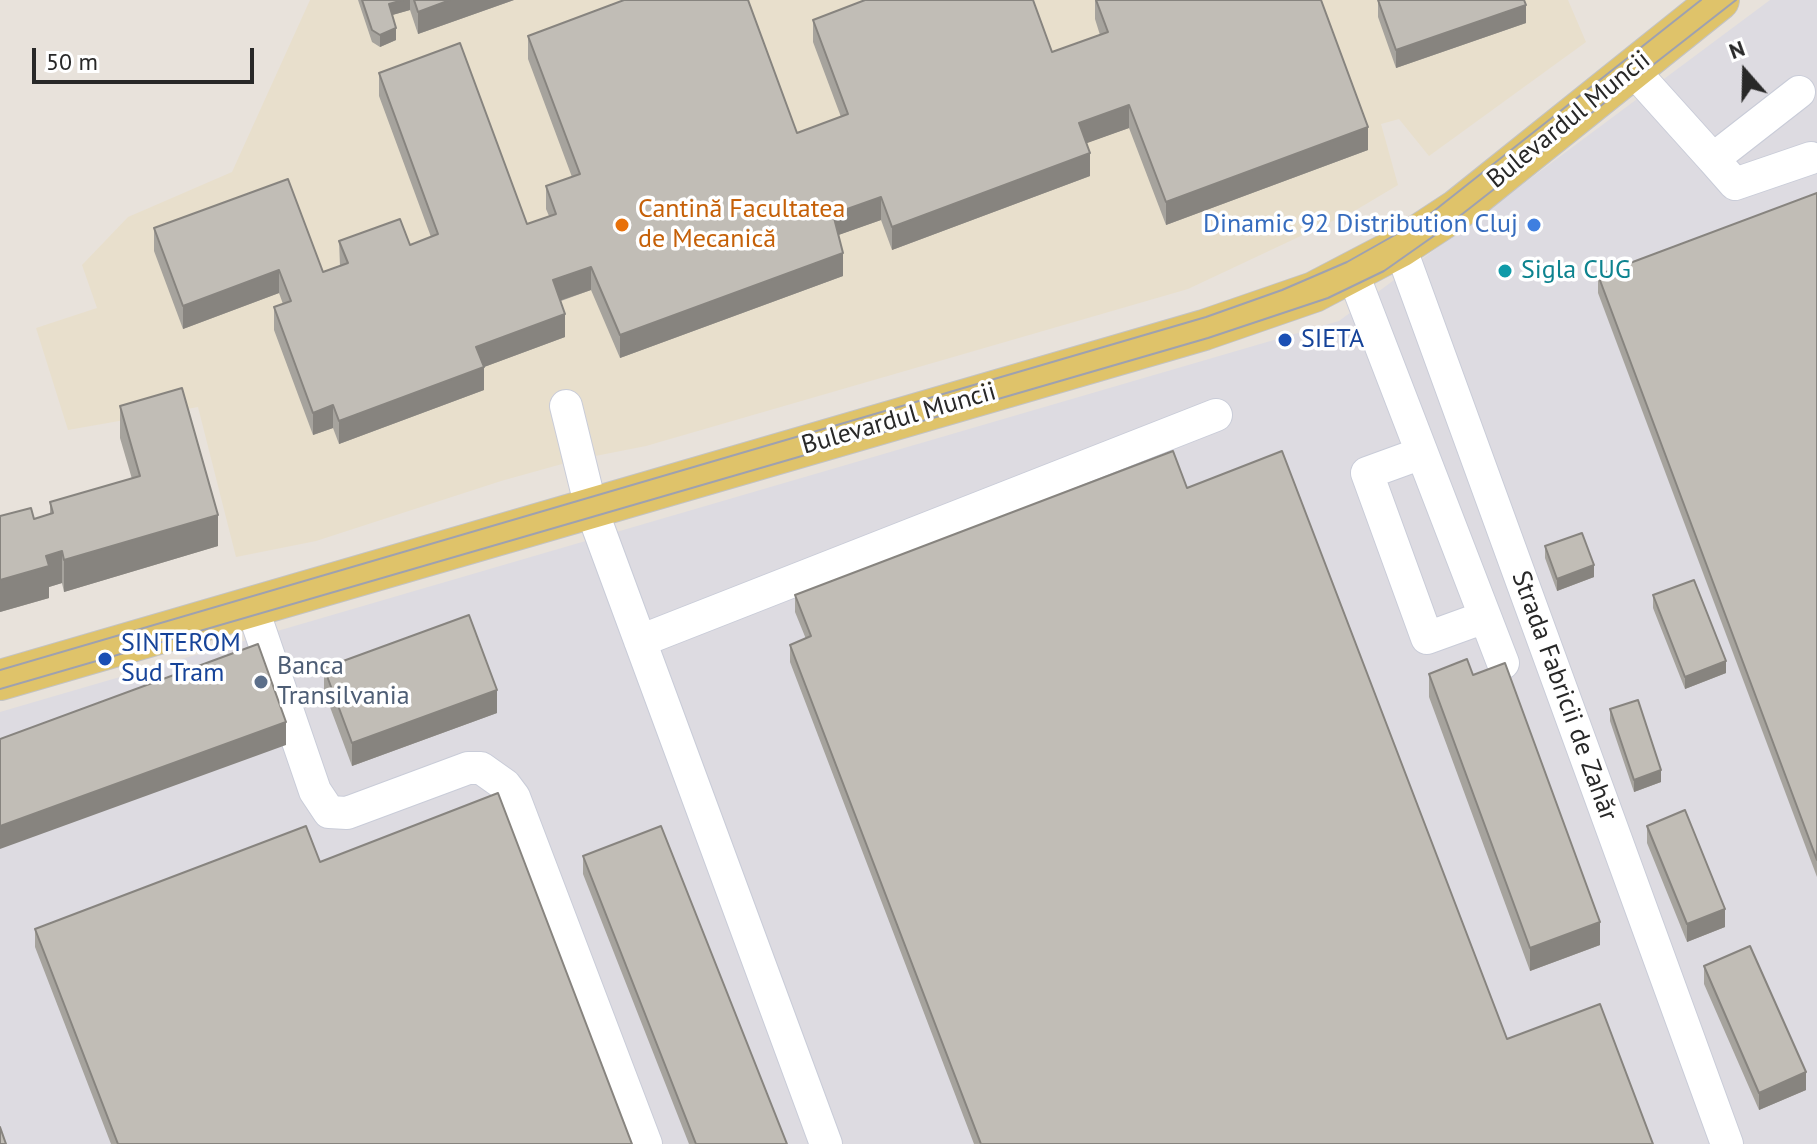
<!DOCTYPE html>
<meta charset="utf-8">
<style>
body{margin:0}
#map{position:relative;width:1817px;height:1144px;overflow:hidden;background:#e8e2db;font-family:"PT Sans",sans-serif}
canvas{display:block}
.north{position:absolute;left:1705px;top:32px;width:80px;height:80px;-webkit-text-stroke:6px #fff;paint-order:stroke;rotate:340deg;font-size:22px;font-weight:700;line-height:32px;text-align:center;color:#282828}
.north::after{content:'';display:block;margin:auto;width:28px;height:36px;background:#282828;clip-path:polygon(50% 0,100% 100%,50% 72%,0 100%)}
.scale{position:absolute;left:32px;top:48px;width:222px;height:36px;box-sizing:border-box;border:4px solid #282828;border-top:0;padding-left:10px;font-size:24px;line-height:28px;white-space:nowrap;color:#282828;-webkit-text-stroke:6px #fff;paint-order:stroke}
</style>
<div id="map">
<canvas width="1817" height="1144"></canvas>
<div class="north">N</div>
<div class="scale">50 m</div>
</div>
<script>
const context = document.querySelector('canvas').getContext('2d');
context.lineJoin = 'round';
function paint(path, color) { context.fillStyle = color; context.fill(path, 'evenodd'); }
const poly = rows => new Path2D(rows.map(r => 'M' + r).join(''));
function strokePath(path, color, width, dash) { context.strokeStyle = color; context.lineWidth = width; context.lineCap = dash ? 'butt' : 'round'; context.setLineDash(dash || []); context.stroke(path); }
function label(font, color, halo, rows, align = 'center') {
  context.font = font + ' "PT Sans",sans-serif'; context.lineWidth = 7; context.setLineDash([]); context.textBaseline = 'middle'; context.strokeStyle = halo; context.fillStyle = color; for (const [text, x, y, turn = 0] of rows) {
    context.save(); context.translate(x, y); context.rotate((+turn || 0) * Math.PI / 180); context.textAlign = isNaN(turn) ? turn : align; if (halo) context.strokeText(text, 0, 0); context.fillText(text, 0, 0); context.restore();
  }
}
paint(poly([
 [1770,0,1817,0,1817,1144,0,1144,0,712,1339,321]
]), '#dddbe1');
paint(poly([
 [310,0,1568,0,1586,42,1429,156,1399,119,1381,124,1398,185,1356,210,1188,289,646,446,580,459,501,481,316,541,236,557,198,407,68,430,36,328,97,308,82,265,128,217,232,172]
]), '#e8dfcc');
const minor = poly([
 [1632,69,1713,159,1799,92],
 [1713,159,1735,184,1811,158],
 [1400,247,1727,1144],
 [1353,274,1503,663],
 [566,406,591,508,826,1144],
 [1422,453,1367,473,1427,638,1485,617],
 [252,607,315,791,329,812,347,813,468,768,481,768,505,785,514,797,646,1144],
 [640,641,1216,415]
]);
const major = poly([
 [0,680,1204,330,1314,292,1400,247,1458,209,1719,0]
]);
strokePath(minor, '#c9ccd8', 34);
strokePath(major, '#c3c3c3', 42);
strokePath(minor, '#fff', 32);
strokePath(major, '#dfc36a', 40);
strokePath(poly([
 [0,670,1206,317,1282,290,1347,262,1425,218,1701,0],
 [0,689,1208,338,1328,298,1384,271,1438,233,1736,0]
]), '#9ea1b0', 2);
paint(poly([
 [358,0,514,0,418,34,410,10,392,15,396,40,380,47,372,42],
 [1095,0,1321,0,1368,150,1166,225,1129,128,1086,143,1090,176,892,250,881,220,838,235,843,276,620,358,591,290,561,301,565,337,484,367,484,390,339,444,333,428,313,435,274,330,274,307,283,304,279,293,183,329,154,251,154,228,323,272,340,266,339,241,410,245,431,237,379,96,379,73,527,224,549,216,546,209,546,186,572,177,528,59,528,36,797,133,841,117,813,42,813,20,1052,52,1100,35,1095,19],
 [1378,0,1526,23,1396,68,1378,17],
 [1817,193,1817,877,1598,293,1598,275],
 [120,406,218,546,64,592,62,583,49,587,49,598,0,612,0,516,34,519,50,514,50,502,132,479,120,438],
 [1187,488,1507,1039,1653,1144,974,1144,790,662,790,645,806,639,795,612,795,595],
 [1545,546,1594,577,1557,591,1545,558],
 [1653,595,1726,673,1685,689,1653,608],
 [324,668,497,713,352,766,324,691],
 [1429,674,1473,675,1600,945,1530,971,1429,697],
 [1610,709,1661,782,1634,792,1610,721],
 [1647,826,1725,927,1687,942,1647,843],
 [583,856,787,1144,689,1144,583,874],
 [320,862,632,1144,111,1144,35,947,35,929],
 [1704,966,1806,1090,1759,1110,1704,984]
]), '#a6a39d');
paint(poly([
 [403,0,410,0,410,10,389,16,389,4],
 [450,0,514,0,418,34,418,12],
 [1526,5,1526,23,1396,68,1396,50],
 [396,28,396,40,380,47,380,35],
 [1129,105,1129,128,1079,146,1079,123],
 [1368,127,1368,150,1166,225,1166,202],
 [1090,153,1090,176,892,250,892,227],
 [881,197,881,220,833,237,833,214],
 [843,253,843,276,620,358,620,335],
 [591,267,591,290,553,303,553,280],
 [279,270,279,293,183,329,183,306],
 [565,314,565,337,476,370,476,347],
 [484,367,484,390,339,444,339,421],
 [333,405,333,428,313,435,313,413],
 [218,515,218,546,64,592,64,560],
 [62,551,62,583,49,587,49,598,0,612,0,580,46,556],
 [1594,565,1594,577,1557,591,1557,579],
 [1726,661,1726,673,1685,689,1685,677],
 [497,690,497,713,352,766,352,743],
 [286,722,286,745,0,849,0,826],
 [1661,770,1661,782,1634,792,1634,780],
 [1725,909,1725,927,1687,942,1687,924],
 [1600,922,1600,945,1530,971,1530,948],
 [1806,1072,1806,1090,1759,1110,1759,1093]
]), '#87847f');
const building = poly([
 [362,0,403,0,389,4,396,28,380,35,372,30,362,0],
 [414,0,450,0,418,12,414,0],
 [624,0,748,0,797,133,848,114,813,20,865,0,1033,0,1052,52,1108,32,1096,0,1321,0,1368,127,1166,202,1129,105,1079,123,1090,153,892,227,881,197,833,214,843,253,620,335,591,267,553,280,565,314,476,347,484,367,339,421,333,405,313,413,274,307,291,301,279,270,183,306,154,228,288,179,323,272,348,263,339,241,400,219,410,245,438,234,379,73,460,43,527,224,556,214,546,186,580,174,528,36,624,0],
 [1378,0,1524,0,1526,5,1396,50,1378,0],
 [1817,193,1817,860,1598,275,1817,193],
 [182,388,218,515,64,560,62,551,46,556,49,566,0,580,0,516,31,508,34,519,53,513,50,502,140,476,120,406,182,388],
 [1173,451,1187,488,1282,451,1507,1039,1600,1004,1653,1144,981,1144,790,645,811,636,795,595,1173,451],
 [1582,533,1594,565,1557,579,1545,546,1582,533],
 [1694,580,1726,661,1685,677,1653,595,1694,580],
 [469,615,497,690,352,743,324,668,469,615],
 [258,644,286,722,0,826,0,739,258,644],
 [1467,659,1473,675,1505,663,1600,922,1530,948,1429,674,1467,659],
 [1638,700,1661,770,1634,780,1610,709,1638,700],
 [498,793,632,1144,118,1144,35,929,306,826,320,862,498,793],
 [1685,810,1725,909,1687,924,1647,826,1685,810],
 [661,826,787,1144,696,1144,583,856,661,826],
 [1750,946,1806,1072,1759,1093,1704,966,1750,946],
 [0,1127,6,1144,0,1144,0,1127]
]);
paint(building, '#c1bdb6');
strokePath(building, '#87847f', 2);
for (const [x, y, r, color] of [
 [622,225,8,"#e8710a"],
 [1534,225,8,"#3f7fe0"],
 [1505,271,8,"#0f9aa8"],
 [1285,340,8,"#1a4fb4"],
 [105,659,8,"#1a4fb4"],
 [261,682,8,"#5c6f8a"]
]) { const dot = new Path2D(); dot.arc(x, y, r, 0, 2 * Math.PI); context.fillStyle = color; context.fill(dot); strokePath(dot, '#fff', 3); }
label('26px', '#282828', '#fff', [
 ["Bulevardul Muncii",1569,120,-39],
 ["Bulevardul Muncii",899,419,-16],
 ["Strada Fabricii de Zahăr",1564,696,70]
]);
label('26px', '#c56008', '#fff', [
 ["Cantină Facultatea",638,210],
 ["de Mecanică",638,240]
], 'left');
label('26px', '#366cbe', '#fff', [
 ["Dinamic 92 Distribution Cluj",1518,225]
], 'right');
label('26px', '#0d838f', '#fff', [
 ["Sigla CUG",1521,271]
], 'left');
label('26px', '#164399', '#fff', [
 ["SIETA",1301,340],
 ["SINTEROM",121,644],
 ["Sud Tram",121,674]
], 'left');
label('26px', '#4e5e75', '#fff', [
 ["Banca",277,667],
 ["Transilvania",277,697]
], 'left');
</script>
